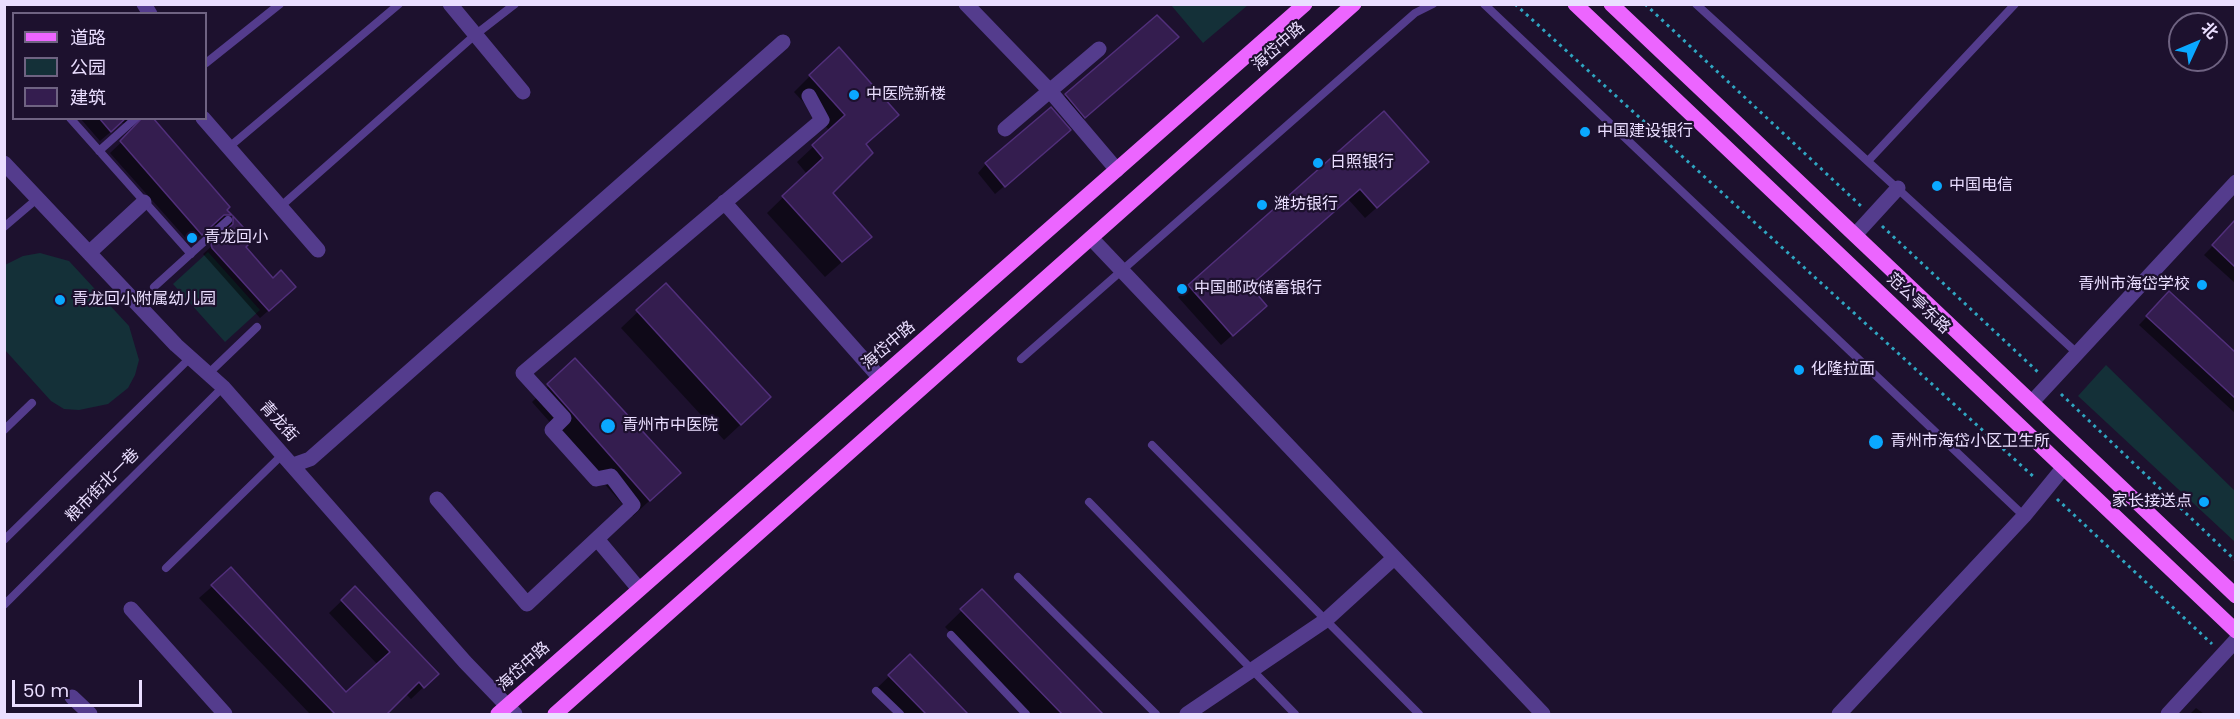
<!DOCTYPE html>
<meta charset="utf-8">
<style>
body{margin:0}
#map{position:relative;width:2240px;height:719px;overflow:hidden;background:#1d112e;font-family:Poppins,"Noto Sans SC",sans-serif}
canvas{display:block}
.frame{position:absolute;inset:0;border:6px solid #eadeff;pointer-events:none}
.legend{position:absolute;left:12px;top:12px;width:195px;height:108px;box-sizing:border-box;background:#1d112e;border:2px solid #6f6382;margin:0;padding:8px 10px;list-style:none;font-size:18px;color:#eadeff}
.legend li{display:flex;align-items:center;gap:12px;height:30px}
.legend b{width:30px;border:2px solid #6f6382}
.north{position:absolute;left:2168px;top:12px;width:60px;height:60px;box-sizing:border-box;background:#1d112e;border:2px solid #6f6382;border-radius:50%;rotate:46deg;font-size:16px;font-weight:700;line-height:24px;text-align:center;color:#eadeff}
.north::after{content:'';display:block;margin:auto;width:21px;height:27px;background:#0aa8ff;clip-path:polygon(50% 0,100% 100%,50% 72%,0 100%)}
.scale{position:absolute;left:12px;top:680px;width:130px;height:27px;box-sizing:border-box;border:3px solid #eadeff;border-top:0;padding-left:8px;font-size:18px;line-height:21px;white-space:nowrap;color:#eadeff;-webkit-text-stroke:4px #1d112e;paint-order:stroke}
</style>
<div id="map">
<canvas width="2240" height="719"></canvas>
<div class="frame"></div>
<ul class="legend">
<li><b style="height:8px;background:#ec65ff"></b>道路</li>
<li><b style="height:16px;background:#143038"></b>公园</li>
<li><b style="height:16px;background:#341d4f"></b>建筑</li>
</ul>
<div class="north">北</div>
<div class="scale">50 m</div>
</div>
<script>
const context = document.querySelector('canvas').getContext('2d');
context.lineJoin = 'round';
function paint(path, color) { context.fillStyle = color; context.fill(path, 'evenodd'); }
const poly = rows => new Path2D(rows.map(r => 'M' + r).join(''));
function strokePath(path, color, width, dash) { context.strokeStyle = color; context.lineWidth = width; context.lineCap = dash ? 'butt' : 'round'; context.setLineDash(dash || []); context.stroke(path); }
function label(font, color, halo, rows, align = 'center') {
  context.font = font + ' Poppins,"Noto Sans SC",sans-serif'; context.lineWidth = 4.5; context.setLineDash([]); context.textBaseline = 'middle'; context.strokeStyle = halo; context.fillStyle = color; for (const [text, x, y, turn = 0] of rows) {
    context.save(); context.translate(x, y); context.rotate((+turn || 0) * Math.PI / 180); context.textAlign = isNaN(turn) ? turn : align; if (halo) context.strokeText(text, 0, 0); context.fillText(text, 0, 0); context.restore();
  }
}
paint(poly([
 [1171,5,1248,5,1203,43],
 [208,252,260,310,225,342,173,284],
 [40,253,69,261,129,326,139,360,135,375,128,388,108,404,79,410,64,409,51,401,5,350,5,265,23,256],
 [2106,365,2235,491,2235,542,2078,396]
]), '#143038');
paint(poly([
 [1168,46,1076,125,1058,104,1066,95],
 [810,76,897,115,865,145,831,193,870,237,825,277,767,213,807,174,797,162,830,131,794,92],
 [1384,113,1416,173,1365,218,1348,199,1249,287,1254,316,1221,345,1178,297],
 [80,118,144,118,230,215,220,225,212,225,191,244,110,153,131,133,131,124,121,123,100,141],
 [1060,139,995,194,978,173,986,164],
 [233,219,244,248,286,295,260,318,203,254,225,234,225,227],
 [2231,227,2236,231,2236,284,2204,255],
 [666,285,753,413,724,440,621,328],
 [2161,302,2236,366,2236,414,2139,325],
 [575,360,662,489,633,516,532,402],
 [231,570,346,694,378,665,329,613,355,588,437,674,411,699,405,693,385,714,310,714,199,598],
 [982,591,1101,714,1030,714,945,627],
 [910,656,966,714,895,714,873,692],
 [2196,708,2204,714,2190,714]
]), '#0007');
const building = poly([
 [1157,15,1179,37,1085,118,1065,94,1157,15],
 [839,47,899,115,866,144,873,153,833,193,872,237,842,262,782,196,823,158,812,145,845,115,809,75,839,47],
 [1051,107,1071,130,1005,187,985,163,1051,107],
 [1384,111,1429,162,1377,208,1360,189,1250,286,1267,306,1233,336,1188,285,1384,111],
 [99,118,126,118,111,132,99,118],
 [142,118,153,118,230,207,227,210,232,215,224,215,202,235,120,141,142,118],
 [233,216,254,239,246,247,273,278,281,270,296,287,269,311,212,248,211,244,233,224,233,216],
 [2235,220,2235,267,2212,245,2235,220],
 [666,283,771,397,741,425,636,310,666,283],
 [2169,291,2235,352,2235,398,2146,316,2169,291],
 [575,358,681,473,650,501,547,384,575,358],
 [231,567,346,692,390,652,341,600,355,586,439,674,424,688,419,682,387,714,335,714,211,585,231,567],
 [982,589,1103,714,1062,714,960,609,982,589],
 [910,654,968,714,926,714,888,675,910,654]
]);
paint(building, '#341d4f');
strokePath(building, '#512f7b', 1.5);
strokePath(poly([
 [1515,4,2035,478],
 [1645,4,1862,207],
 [1882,226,2039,373],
 [2061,394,2236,561],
 [2057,499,2212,644]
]), '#2fa6c2', 3, [3, 4.5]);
strokePath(poly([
 [1484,4,2024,516],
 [1696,4,2078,354],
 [206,63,280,4],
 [70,118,191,254],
 [228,148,399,4],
 [99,151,136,118],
 [1869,160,2015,4],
 [280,207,475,35,515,4],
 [4,227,38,198],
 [154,287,228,220],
 [1021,359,1415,13,1433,4],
 [209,373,257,327],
 [4,430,32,403],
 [1152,445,1419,714],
 [1089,502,1295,714],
 [4,540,191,357],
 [166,568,283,454],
 [1018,577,1156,714],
 [4,605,223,387],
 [951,635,1026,714],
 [876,691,900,714]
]), '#543c8d', 8);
strokePath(poly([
 [144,4,150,14],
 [450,4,523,92],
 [966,4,1050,91,1117,170],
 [203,118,318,250],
 [1005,129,1099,49],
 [4,163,176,345,223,387,465,662,515,714],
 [724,202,880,378],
 [1855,235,1898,188],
 [1091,238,1543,714],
 [90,252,144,202],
 [2032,402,2236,182],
 [293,465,310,459,783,42],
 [437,499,527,604,633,505,611,476,596,479,552,430,564,418,523,373,822,120,809,96],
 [597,539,639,589],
 [131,609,225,714],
 [72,697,90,714],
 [1187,714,1326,620,1394,558],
 [1839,714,2024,516,2064,467],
 [2168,714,2236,640]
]), '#543c8d', 15);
strokePath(poly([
 [1575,4,2236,631],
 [1611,4,2236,596],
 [498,714,1305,4],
 [555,714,1354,4]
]), '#ec65ff', 15);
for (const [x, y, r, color] of [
 [854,95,6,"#0aa8ff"],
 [1585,132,6,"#0aa8ff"],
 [1318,163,6,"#0aa8ff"],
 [1937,186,6,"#0aa8ff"],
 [1262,205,6,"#0aa8ff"],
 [192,238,6,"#0aa8ff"],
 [2202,285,6,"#0aa8ff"],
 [1182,289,6,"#0aa8ff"],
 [60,300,6,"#0aa8ff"],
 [1799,370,6,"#0aa8ff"],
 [608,426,8,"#0aa8ff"],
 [1876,442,8,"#0aa8ff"],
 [2204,502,6,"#0aa8ff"]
]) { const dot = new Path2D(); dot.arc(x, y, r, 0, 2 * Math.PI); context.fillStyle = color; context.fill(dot); strokePath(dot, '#1d112e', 2); }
label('16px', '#eadeff', '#1d112e', [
 ["海岱中路",1279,47,-42],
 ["范公亭东路",1918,304,43],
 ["海岱中路",889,346,-41],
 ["青龙街",278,422,48],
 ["粮市街北一巷",103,486,-45],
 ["海岱中路",524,667,-42]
]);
label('16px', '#eadeff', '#1d112e', [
 ["中医院新楼",866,95],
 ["中国建设银行",1597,132],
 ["日照银行",1330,163],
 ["中国电信",1949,186],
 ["潍坊银行",1274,205],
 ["青龙回小",204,238],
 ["青州市海岱学校",2190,285,"right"],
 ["中国邮政储蓄银行",1194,289],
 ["青龙回小附属幼儿园",72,300],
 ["化隆拉面",1811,370],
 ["青州市中医院",622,426],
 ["青州市海岱小区卫生所",1890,442],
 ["家长接送点",2192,502,"right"]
], 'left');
</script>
